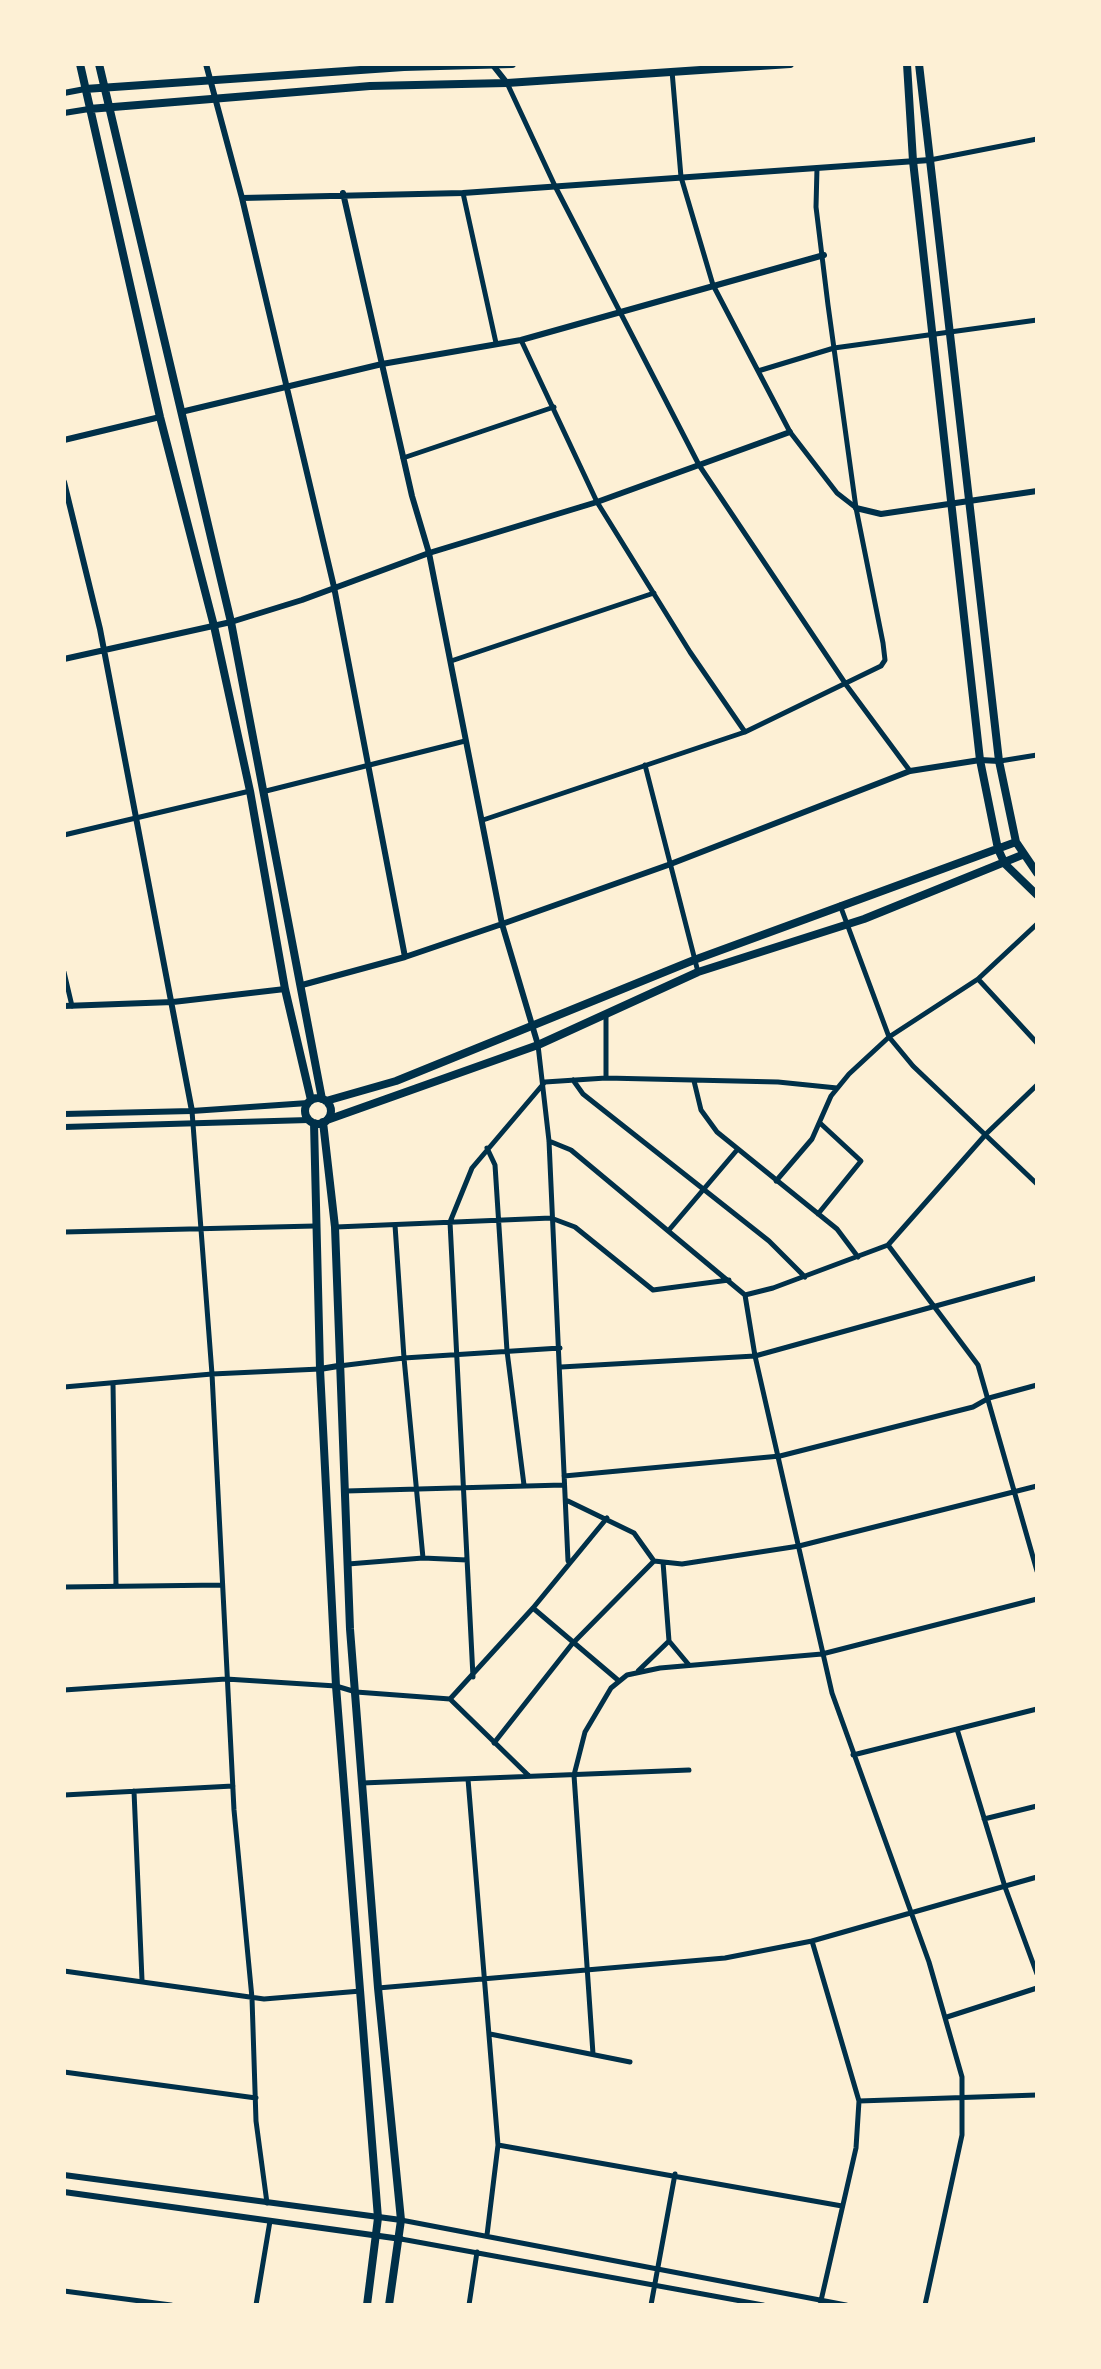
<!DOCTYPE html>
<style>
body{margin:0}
#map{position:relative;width:1101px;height:2369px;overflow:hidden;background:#fdf0d5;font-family:"Source Sans 3",sans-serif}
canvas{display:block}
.frame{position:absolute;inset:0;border:66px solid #fdf0d5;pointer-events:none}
</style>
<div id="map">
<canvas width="1101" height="2369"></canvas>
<div class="frame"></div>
</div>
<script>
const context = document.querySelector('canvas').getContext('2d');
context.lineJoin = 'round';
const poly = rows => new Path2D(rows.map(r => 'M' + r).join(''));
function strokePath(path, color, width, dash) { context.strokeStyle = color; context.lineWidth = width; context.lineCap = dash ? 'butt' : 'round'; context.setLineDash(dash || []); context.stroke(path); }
strokePath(poly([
 [672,71,681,177,713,285,790,432,837,493,855,507],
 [507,83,555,186,699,465,847,686,910,771],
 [930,160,1037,139],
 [463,193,496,343],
 [521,340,597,502,690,652,745,732],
 [758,371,834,348,1037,320],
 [403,458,554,407],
 [451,661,654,593],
 [1000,761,1037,755],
 [645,765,698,972],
 [266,791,465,741],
 [483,820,745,732,881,666,885,660,883,643,856,508,828,305,816,207,817,168],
 [64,835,250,791],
 [840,905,889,1037,913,1066,1037,1184],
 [64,972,72,1006],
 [978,979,1037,1043],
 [606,1015,606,1078],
 [538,1045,549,1141,568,1561],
 [573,1080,583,1094,769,1241,805,1277],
 [694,1081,701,1110,717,1132,837,1229,858,1257],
 [192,1111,212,1374,234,1810,252,1998,256,2121,267,2203],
 [549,1141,571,1150,745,1295],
 [487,1148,495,1165,507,1351,524,1485],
 [776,1181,812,1139,831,1096,849,1074,889,1037,978,979,1037,924],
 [818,1214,861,1161,820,1123],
 [395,1225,404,1358,423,1558],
 [336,1227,551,1218,575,1227,653,1290,729,1280],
 [669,1230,737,1150],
 [64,1232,315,1226],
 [888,1245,978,1365,1037,1571],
 [745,1295,755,1356,832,1693,929,1962,962,2077,962,2135,925,2305],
 [745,1295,773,1288,888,1245,987,1133,1037,1085],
 [339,1366,404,1358,560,1348],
 [561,1367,755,1356,1037,1278],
 [113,1383,116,1586],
 [64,1387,212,1374,320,1369],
 [564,1476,780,1456,973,1407,989,1398,1037,1385],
 [346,1491,563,1485],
 [568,1501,634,1533,654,1561,682,1564,799,1546,1037,1486],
 [663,1562,669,1641],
 [348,1564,423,1558,467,1560],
 [64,1587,222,1585],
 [533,1608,619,1681],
 [638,1671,669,1641,689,1665],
 [473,1677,450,1222,472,1168,545,1082,606,1078,778,1082,837,1088],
 [64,1690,226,1679,336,1686,356,1692,450,1699,533,1608,607,1518],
 [450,1699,529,1776],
 [957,1729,1005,1887,1037,1974],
 [494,1743,572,1644,654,1561],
 [853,1755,1037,1709],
 [468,1779,498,2145,487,2235],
 [362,1783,689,1770],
 [134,1791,142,1980],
 [64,1795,233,1786],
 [984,1819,1037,1806],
 [812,1941,859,2101,856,2148,820,2305],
 [64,1971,264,1999,361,1991],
 [378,1988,725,1958,812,1941,1037,1877],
 [947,2017,1037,1988],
 [490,2034,630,2062],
 [593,2054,574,1775,585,1732,611,1688,627,1675,660,1668,822,1654,1037,1599],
 [64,2072,256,2098],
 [859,2101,1037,2095],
 [498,2145,842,2206],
 [401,2220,846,2305],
 [401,2239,763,2305],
 [64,2291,171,2305],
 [256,2305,270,2221],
 [469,2305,477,2252],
 [651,2305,675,2174]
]), '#003049', 5);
strokePath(poly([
 [206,64,242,198,334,587,405,957],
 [492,64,507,83],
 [64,93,85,89],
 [64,113,89,109],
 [343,193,412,496,429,553,502,924,538,1045],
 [242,198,463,193,930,160],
 [181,412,382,364,521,340,824,255],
 [64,440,160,417],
 [64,482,100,629,192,1111],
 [856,508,881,514,1037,491],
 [64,659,231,622,302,600,429,553,597,502,790,432],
 [302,985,405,957,502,924,668,865,910,771,980,760,999,761],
 [64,1006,173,1002,285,989],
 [64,1114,192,1111,308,1103],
 [64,1127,309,1120],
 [320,1369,338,1366],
 [64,2175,401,2220],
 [64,2192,401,2239]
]), '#003049', 6);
strokePath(poly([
 [80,64,160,417,214,626,250,791,285,989,311,1100],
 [99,64,231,622,322,1099],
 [907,64,913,161,980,760,998,849,1005,864,1037,895],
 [919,64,999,761,1016,842,1037,873],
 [85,89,404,67,512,64],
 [89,109,370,86,507,83,790,64],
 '305 1111a13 13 0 1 1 26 0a13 13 0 1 1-26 0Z',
 [326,1101,396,1081,694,960,1016,842],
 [327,1120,538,1045,698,972,864,919,1022,855],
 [323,1122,335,1227,350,1629,378,1988,401,2220,389,2305],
 [314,1123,320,1369,336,1686,378,2218,367,2305]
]), '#003049', 8);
</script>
